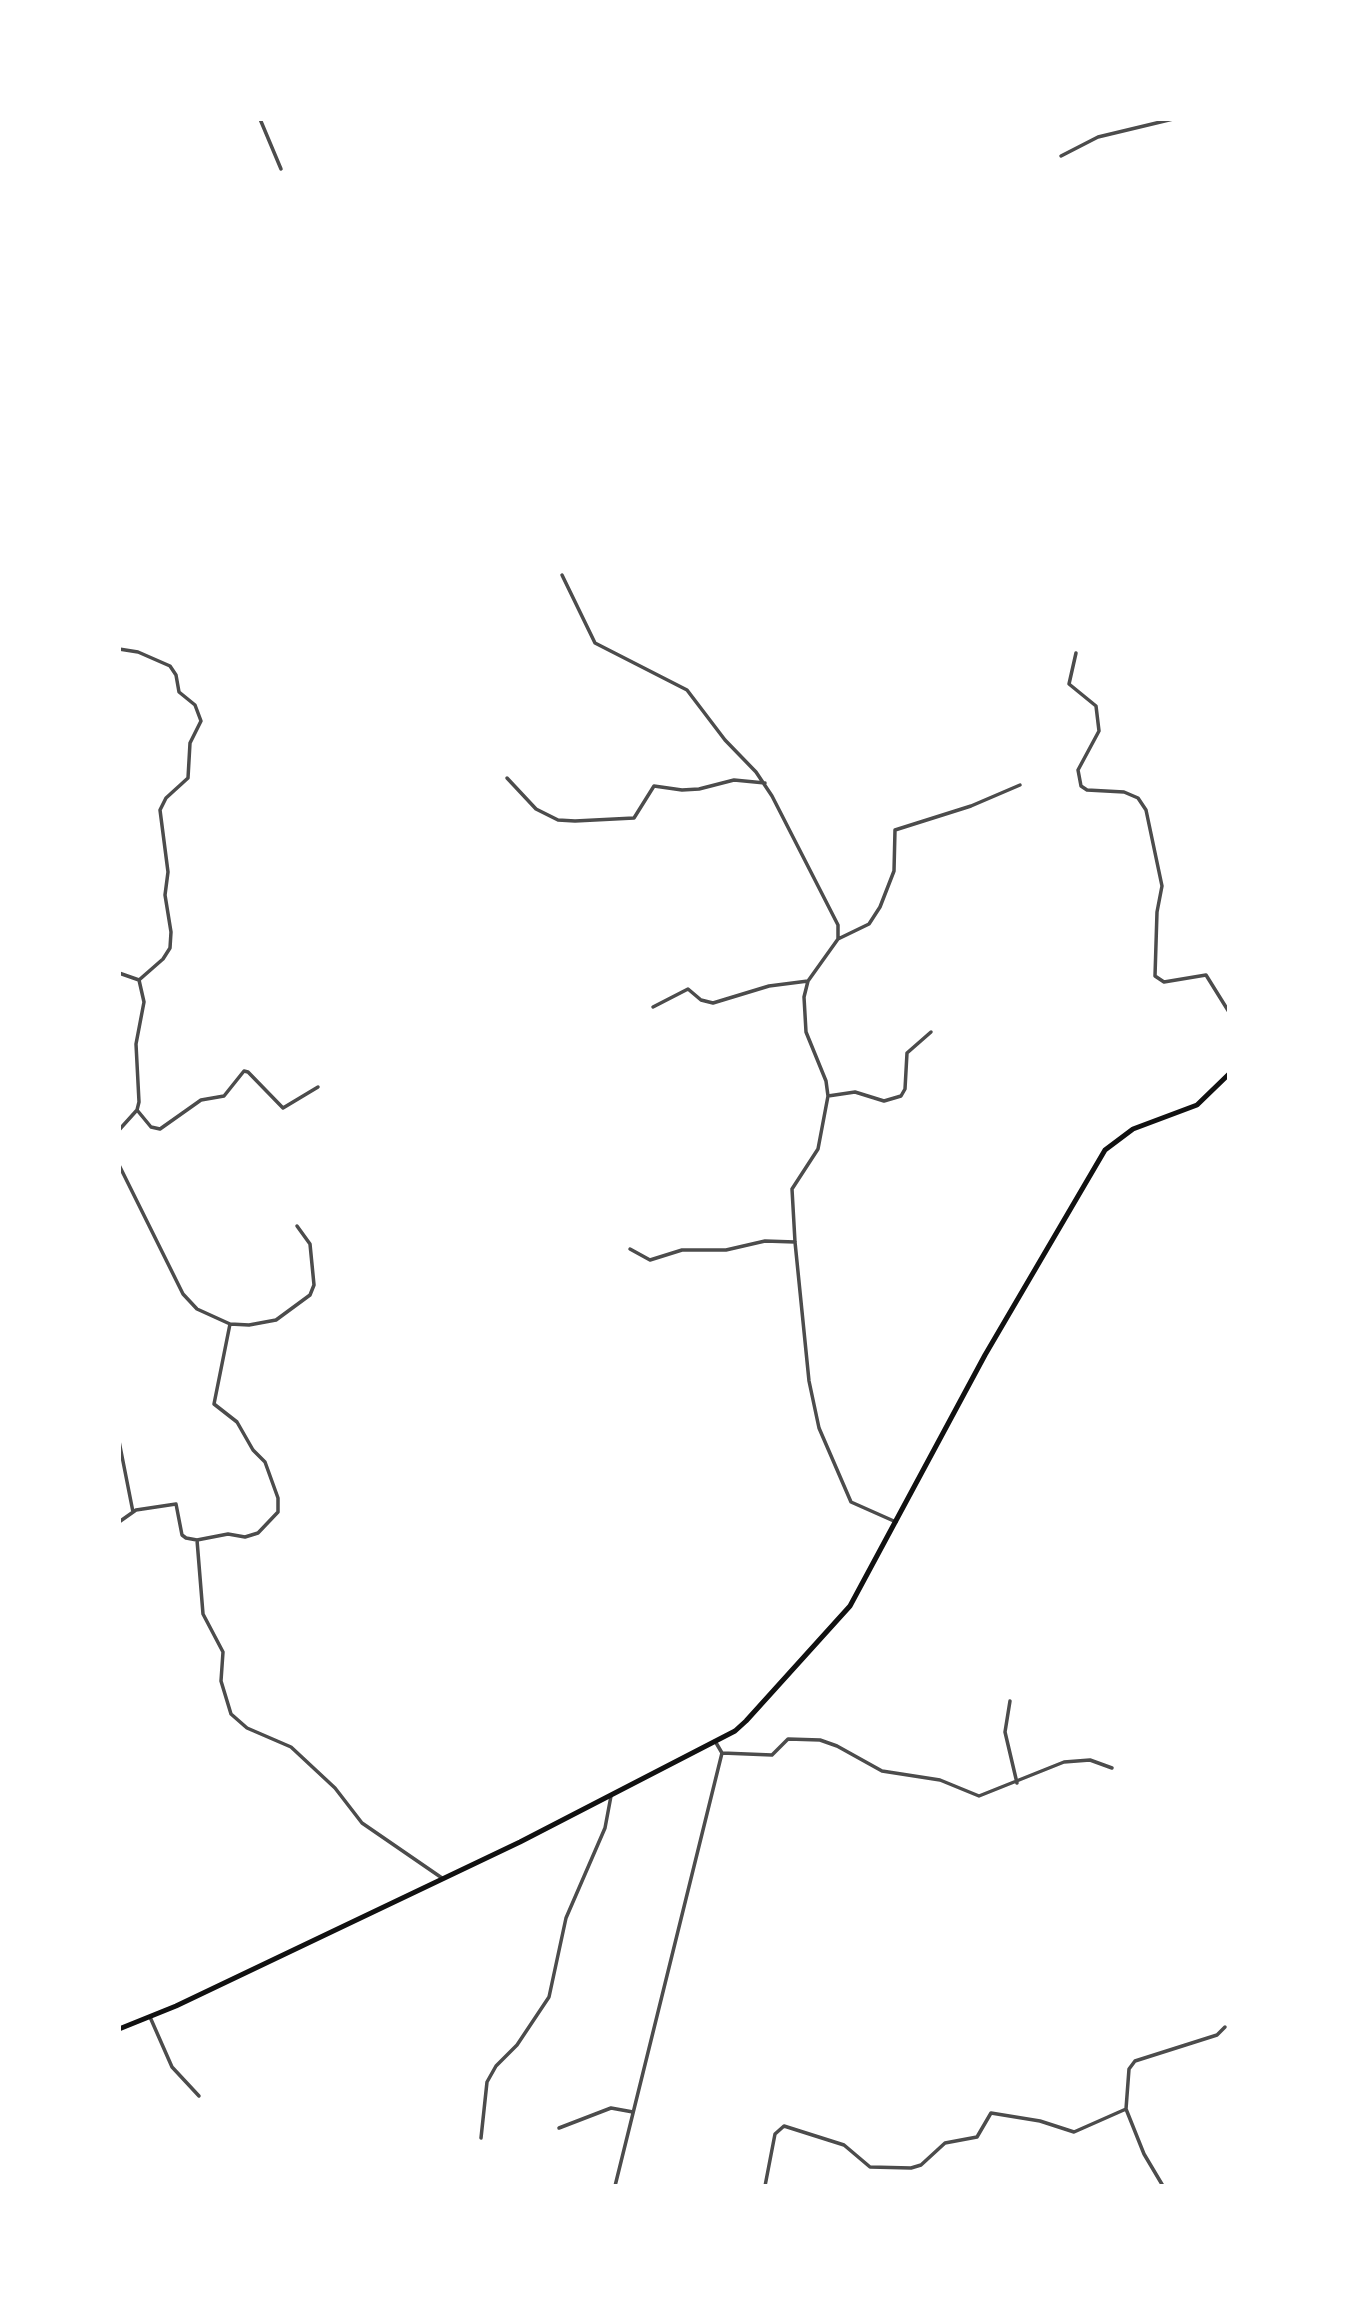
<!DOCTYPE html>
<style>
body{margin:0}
#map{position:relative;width:1348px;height:2305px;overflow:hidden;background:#fff;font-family:Signika,sans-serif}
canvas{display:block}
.frame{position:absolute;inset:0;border:121px solid #fff;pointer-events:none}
</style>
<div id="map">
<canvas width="1348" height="2305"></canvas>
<div class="frame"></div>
</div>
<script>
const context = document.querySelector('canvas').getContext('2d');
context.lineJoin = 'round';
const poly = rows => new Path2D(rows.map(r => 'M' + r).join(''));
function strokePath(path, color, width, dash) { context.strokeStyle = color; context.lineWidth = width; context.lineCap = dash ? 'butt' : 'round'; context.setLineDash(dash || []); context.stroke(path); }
strokePath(poly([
 [260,119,281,169],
 [1061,156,1098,137,1173,119],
 [562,575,595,643,687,690,725,740,756,772,772,796,838,925,838,939,808,981,804,997,806,1032,826,1081,828,1096,818,1149,792,1189,795,1242,809,1381,819,1428,851,1502,896,1522],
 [119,649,138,652,170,666,176,675,179,692,195,705,201,721,190,743,188,778,166,798,160,810,168,872,165,895,171,932,170,948,163,959,139,980,144,1002,136,1044,139,1102,137,1110,119,1130],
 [1076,653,1069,684,1096,706,1099,731,1078,770,1081,786,1087,790,1124,792,1138,798,1146,810,1162,886,1157,912,1155,976,1164,982,1206,975,1229,1012],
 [507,778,536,809,558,820,575,821,634,818,654,786,682,790,699,789,734,780,765,783],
 [838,939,869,924,880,907,894,871,895,830,971,806,1020,785],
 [119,973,139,980],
 [653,1007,688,989,701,1000,713,1003,769,986,808,981],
 [828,1096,855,1092,884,1101,901,1096,905,1089,907,1053,931,1032],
 [137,1110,151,1127,160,1129,201,1100,224,1096,244,1071,248,1072,283,1108,318,1087],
 [119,1165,183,1294,197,1309,230,1324,249,1325,276,1320,310,1295,314,1285,310,1244,297,1226],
 [630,1249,650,1260,682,1250,726,1250,765,1241,795,1242],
 [119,1441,133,1512],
 [119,1522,136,1510,176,1504,182,1535,186,1538,197,1540,228,1534,245,1537,258,1533,278,1512,278,1498,265,1462,253,1450,237,1422,214,1404,230,1324],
 [197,1540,203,1614,223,1652,221,1681,231,1714,247,1728,291,1747,335,1788,362,1823,442,1878],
 [1010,1701,1005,1732,1017,1783],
 [722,1753,772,1755,788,1739,820,1740,837,1746,882,1771,940,1780,979,1796,1064,1762,1090,1760,1112,1768],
 [150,2017,172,2067,199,2096],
 [559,2128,611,2108,633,2112],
 [481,2138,487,2082,496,2066,517,2045,549,1997,566,1918,605,1828,611,1796],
 [615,2186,722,1753,715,1741],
 [765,2186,775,2134,784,2126,844,2145,870,2167,911,2168,921,2165,945,2143,977,2137,991,2113,1040,2121,1074,2132,1126,2109],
 [1163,2186,1144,2154,1126,2109,1129,2069,1135,2061,1217,2035,1225,2027]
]), '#4c4c4c', 3.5);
strokePath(poly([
 [119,2029,176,2006,520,1842,735,1731,746,1721,850,1606,985,1355,1105,1150,1133,1129,1197,1105,1229,1074]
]), '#111', 5);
</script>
